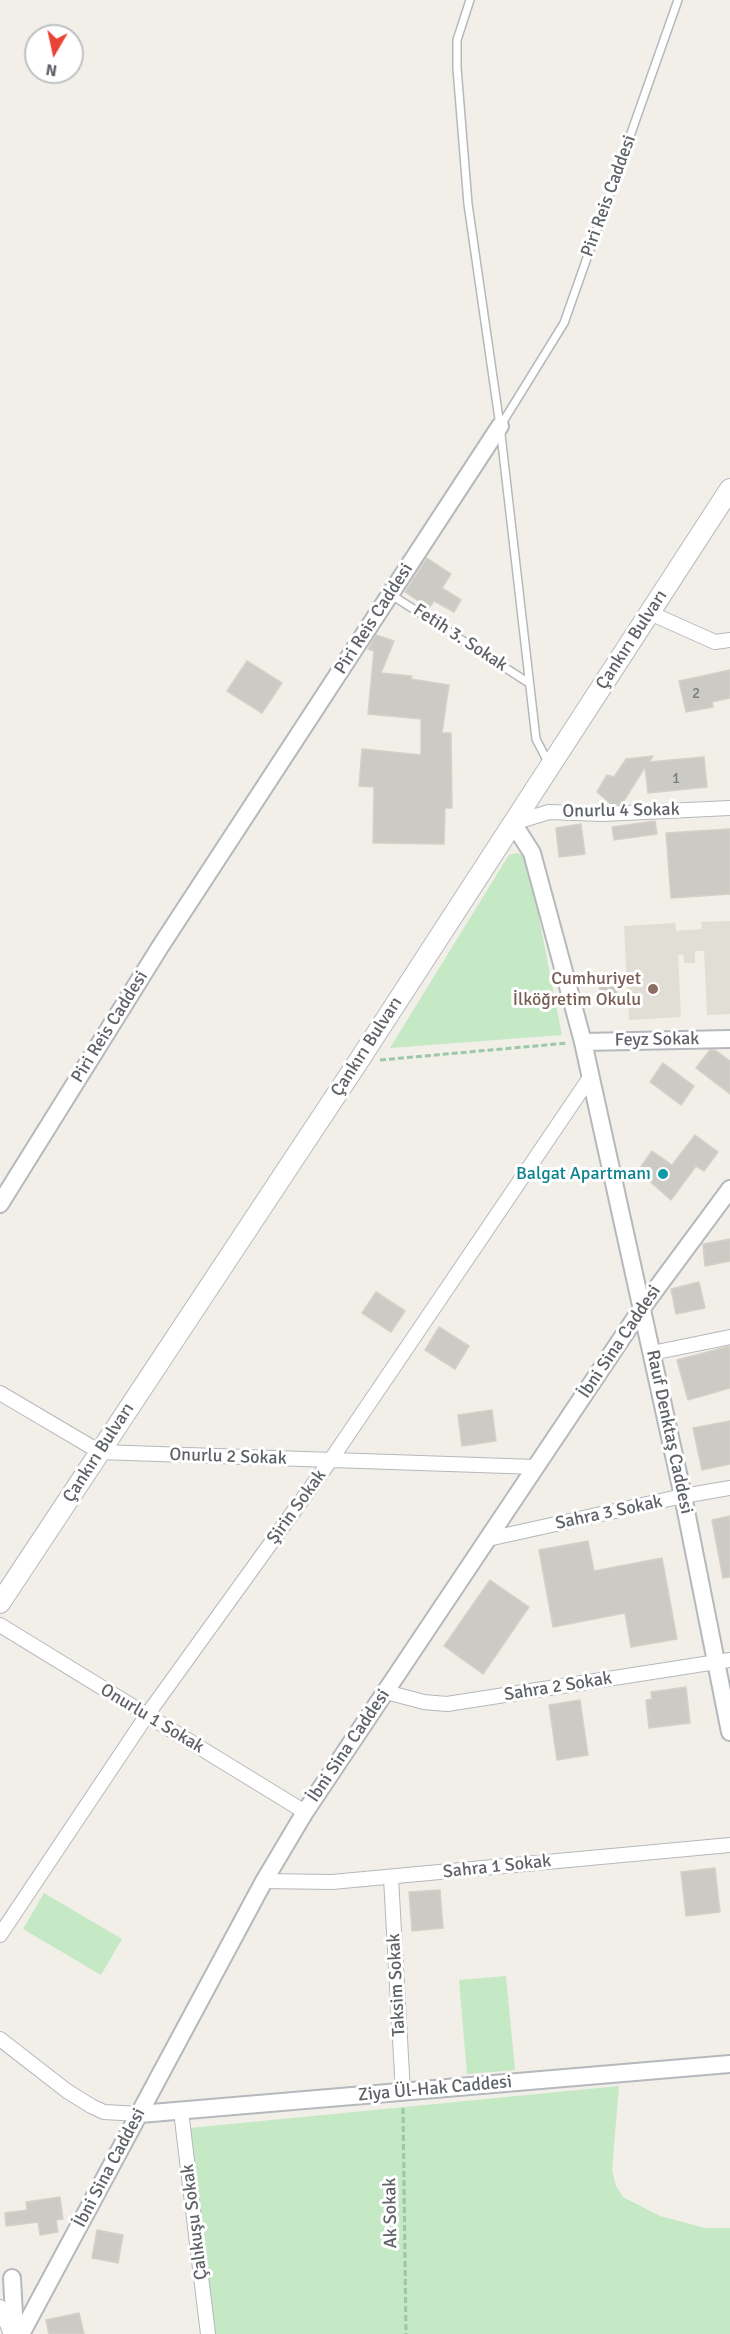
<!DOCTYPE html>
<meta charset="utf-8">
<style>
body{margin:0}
#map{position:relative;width:730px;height:2334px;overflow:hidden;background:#f1efe8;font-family:Signika,sans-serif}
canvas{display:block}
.north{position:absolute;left:24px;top:24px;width:60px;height:60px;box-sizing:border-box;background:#fff;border:2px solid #bfc1c3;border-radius:50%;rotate:189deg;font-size:16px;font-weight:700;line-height:24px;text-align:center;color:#5f6368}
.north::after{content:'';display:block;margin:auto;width:21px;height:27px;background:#ea4335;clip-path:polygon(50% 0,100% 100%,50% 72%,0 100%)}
</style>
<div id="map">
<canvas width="730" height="2334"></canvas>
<div class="north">N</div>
</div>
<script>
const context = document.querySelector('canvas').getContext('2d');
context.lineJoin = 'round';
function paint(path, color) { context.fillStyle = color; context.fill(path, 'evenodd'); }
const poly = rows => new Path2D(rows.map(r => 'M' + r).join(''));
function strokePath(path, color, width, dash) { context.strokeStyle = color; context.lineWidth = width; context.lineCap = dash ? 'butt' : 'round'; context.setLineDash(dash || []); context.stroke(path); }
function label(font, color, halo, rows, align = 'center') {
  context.font = font + ' Signika,sans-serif'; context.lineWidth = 6; context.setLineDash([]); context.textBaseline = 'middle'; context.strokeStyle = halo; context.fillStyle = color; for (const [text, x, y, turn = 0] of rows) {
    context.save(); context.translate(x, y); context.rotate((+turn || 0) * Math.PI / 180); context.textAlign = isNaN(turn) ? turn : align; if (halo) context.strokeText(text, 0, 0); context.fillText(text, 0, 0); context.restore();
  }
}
paint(poly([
 [730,921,730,1014,707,1015,704,951,695,951,695,963,684,963,683,955,678,955,681,1017,629,1020,624,926,675,923,676,931,702,929,701,922]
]), '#e1ded6');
paint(poly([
 [517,853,527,857,562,1035,390,1048,502,866,509,855],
 [44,1893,122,1939,101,1975,23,1929],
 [506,1976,515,2070,467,2074,459,1980],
 [619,2086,612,2170,616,2186,623,2197,660,2216,705,2228,730,2228,730,2334,215,2334,190,2128]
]), '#c5e8c5');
const building = poly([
 [427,558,451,574,442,588,461,600,454,612,434,601,429,608,405,592,427,558],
 [376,635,394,641,381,673,412,676,411,679,449,685,442,733,451,733,452,808,445,808,444,844,373,843,374,787,359,786,362,749,421,755,421,719,368,714,374,651,368,649,376,635],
 [247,661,282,683,262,713,227,691,247,661],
 [730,670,730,698,712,702,713,707,686,712,679,681,730,670],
 [653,756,649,762,704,757,707,787,648,793,645,767,622,804,612,805,597,792,607,775,614,777,626,759,653,756],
 [655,821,657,834,614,840,612,827,655,821],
 [581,824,585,854,559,857,556,828,581,824],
 [730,829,730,894,671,898,666,833,730,829],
 [615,982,618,1000,602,1003,599,985,615,982],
 [710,1050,715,1050,730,1061,730,1094,696,1068,710,1050],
 [663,1063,694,1086,681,1105,650,1082,663,1063],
 [695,1135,718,1152,704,1171,696,1166,671,1200,638,1171,652,1151,672,1165,695,1135],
 [730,1239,730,1261,705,1266,703,1244,730,1239],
 [699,1282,705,1308,676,1314,671,1289,699,1282],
 [376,1292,405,1311,391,1332,362,1313,376,1292],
 [439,1327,469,1346,455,1369,425,1350,439,1327],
 [730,1346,730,1388,688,1400,677,1360,730,1346],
 [492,1410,496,1441,462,1446,458,1415,492,1410],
 [730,1421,730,1464,702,1470,693,1428,730,1421],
 [730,1516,730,1577,723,1578,712,1520,730,1516],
 [588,1541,594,1571,662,1558,677,1639,631,1647,625,1613,553,1627,539,1550,588,1541],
 [490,1580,529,1607,483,1674,444,1646,490,1580],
 [686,1687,690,1723,649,1728,646,1700,652,1699,651,1692,686,1687],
 [580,1700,588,1755,557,1760,549,1705,580,1700],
 [715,1868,720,1912,686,1916,681,1872,715,1868],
 [440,1890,443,1928,412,1931,409,1892,440,1890],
 [60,2197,63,2219,56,2220,58,2232,40,2235,38,2222,6,2226,5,2213,27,2210,26,2202,60,2197],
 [97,2230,123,2235,118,2263,92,2258,97,2230],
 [79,2313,84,2334,49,2334,46,2320,79,2313]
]);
paint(building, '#cccac5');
strokePath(building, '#d6d1c6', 1.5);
const service = poly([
 [470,0,457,40,457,68,468,204,500,426,536,739,549,764],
 [501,425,564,323,678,0],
 [390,594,529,683]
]);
const minor = poly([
 [650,613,715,642,730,640],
 [513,823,549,812,603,814,730,808],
 [652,1353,730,1337],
 [0,1393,100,1452,536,1467],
 [488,1539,683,1496,730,1488],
 [0,1625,305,1812],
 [386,1692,424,1702,447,1704,730,1660],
 [391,1878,403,2092],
 [264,1881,332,1882,730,1845],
 [0,1935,147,1715,330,1461,591,1076],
 [0,2039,67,2091,91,2106,104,2112,140,2114],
 [181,2111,208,2334],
 [0,2307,11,2334]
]);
const tertiary = poly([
 [513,823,532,853,583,1042,683,1496,730,1732],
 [583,1042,730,1039],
 [0,1204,160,947,500,426],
 [140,2114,730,2064],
 [12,2278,15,2334],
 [21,2334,264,1881,305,1812,642,1308,730,1189]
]);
const secondary = poly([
 [0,1603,358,1062,730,489]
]);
strokePath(service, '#b5b8bc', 10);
strokePath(minor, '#b5b8bc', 16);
strokePath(tertiary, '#b5b8bc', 20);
strokePath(secondary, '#b6babf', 22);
strokePath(poly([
 [380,1060,568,1043],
 [403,2108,406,2334]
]), '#9cc7a9', 3, [6, 3]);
strokePath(service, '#fff', 7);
strokePath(minor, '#fff', 14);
strokePath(tertiary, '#fff', 16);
strokePath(secondary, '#fff', 20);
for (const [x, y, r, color] of [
 [653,989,6,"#8d6e63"],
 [663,1174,6,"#0f9aa8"]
]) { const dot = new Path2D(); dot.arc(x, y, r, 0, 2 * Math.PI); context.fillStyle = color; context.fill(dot); strokePath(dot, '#fff', 2); }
label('15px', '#7a7d7f', null, [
 ["2",696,694],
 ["1",676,779]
]);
label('18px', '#5f6368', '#fff', [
 ["Piri Reis Caddesi",609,196,-70],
 ["Piri Reis Caddesi",374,619,-57],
 ["Fetih 3. Sokak",460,638,33],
 ["Çankırı Bulvarı",632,640,-57],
 ["Onurlu 4 Sokak",621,811,-1],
 ["Piri Reis Caddesi",110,1027,-58],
 ["Feyz Sokak",657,1040,-1],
 ["Çankırı Bulvarı",367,1047,-57],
 ["İbni Sina Caddesi",620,1342,-56],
 ["Rauf Denktaş Caddesi",669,1432,78],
 ["Çankırı Bulvarı",99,1453,-57],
 ["Onurlu 2 Sokak",228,1457,2],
 ["Şirin Sokak",297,1507,-54],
 ["Sahra 3 Sokak",609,1513,-12],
 ["Sahra 2 Sokak",558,1687,-9],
 ["Onurlu 1 Sokak",152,1719,31],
 ["İbni Sina Caddesi",349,1746,-56],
 ["Sahra 1 Sokak",497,1867,-6],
 ["Taksim Sokak",397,1985,-93],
 ["Ziya Ül-Hak Caddesi",435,2089,-5],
 ["İbni Sina Caddesi",110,2168,-62],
 ["Ak Sokak",391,2213,-91],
 ["Çalıkuşu Sokak",195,2222,-97]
]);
label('18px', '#785e54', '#fff', [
 ["Cumhuriyet",641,979],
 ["İlköğretim Okulu",641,1000]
], 'right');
label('18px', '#0d838f', '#fff', [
 ["Balgat Apartmanı",651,1174]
], 'right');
</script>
